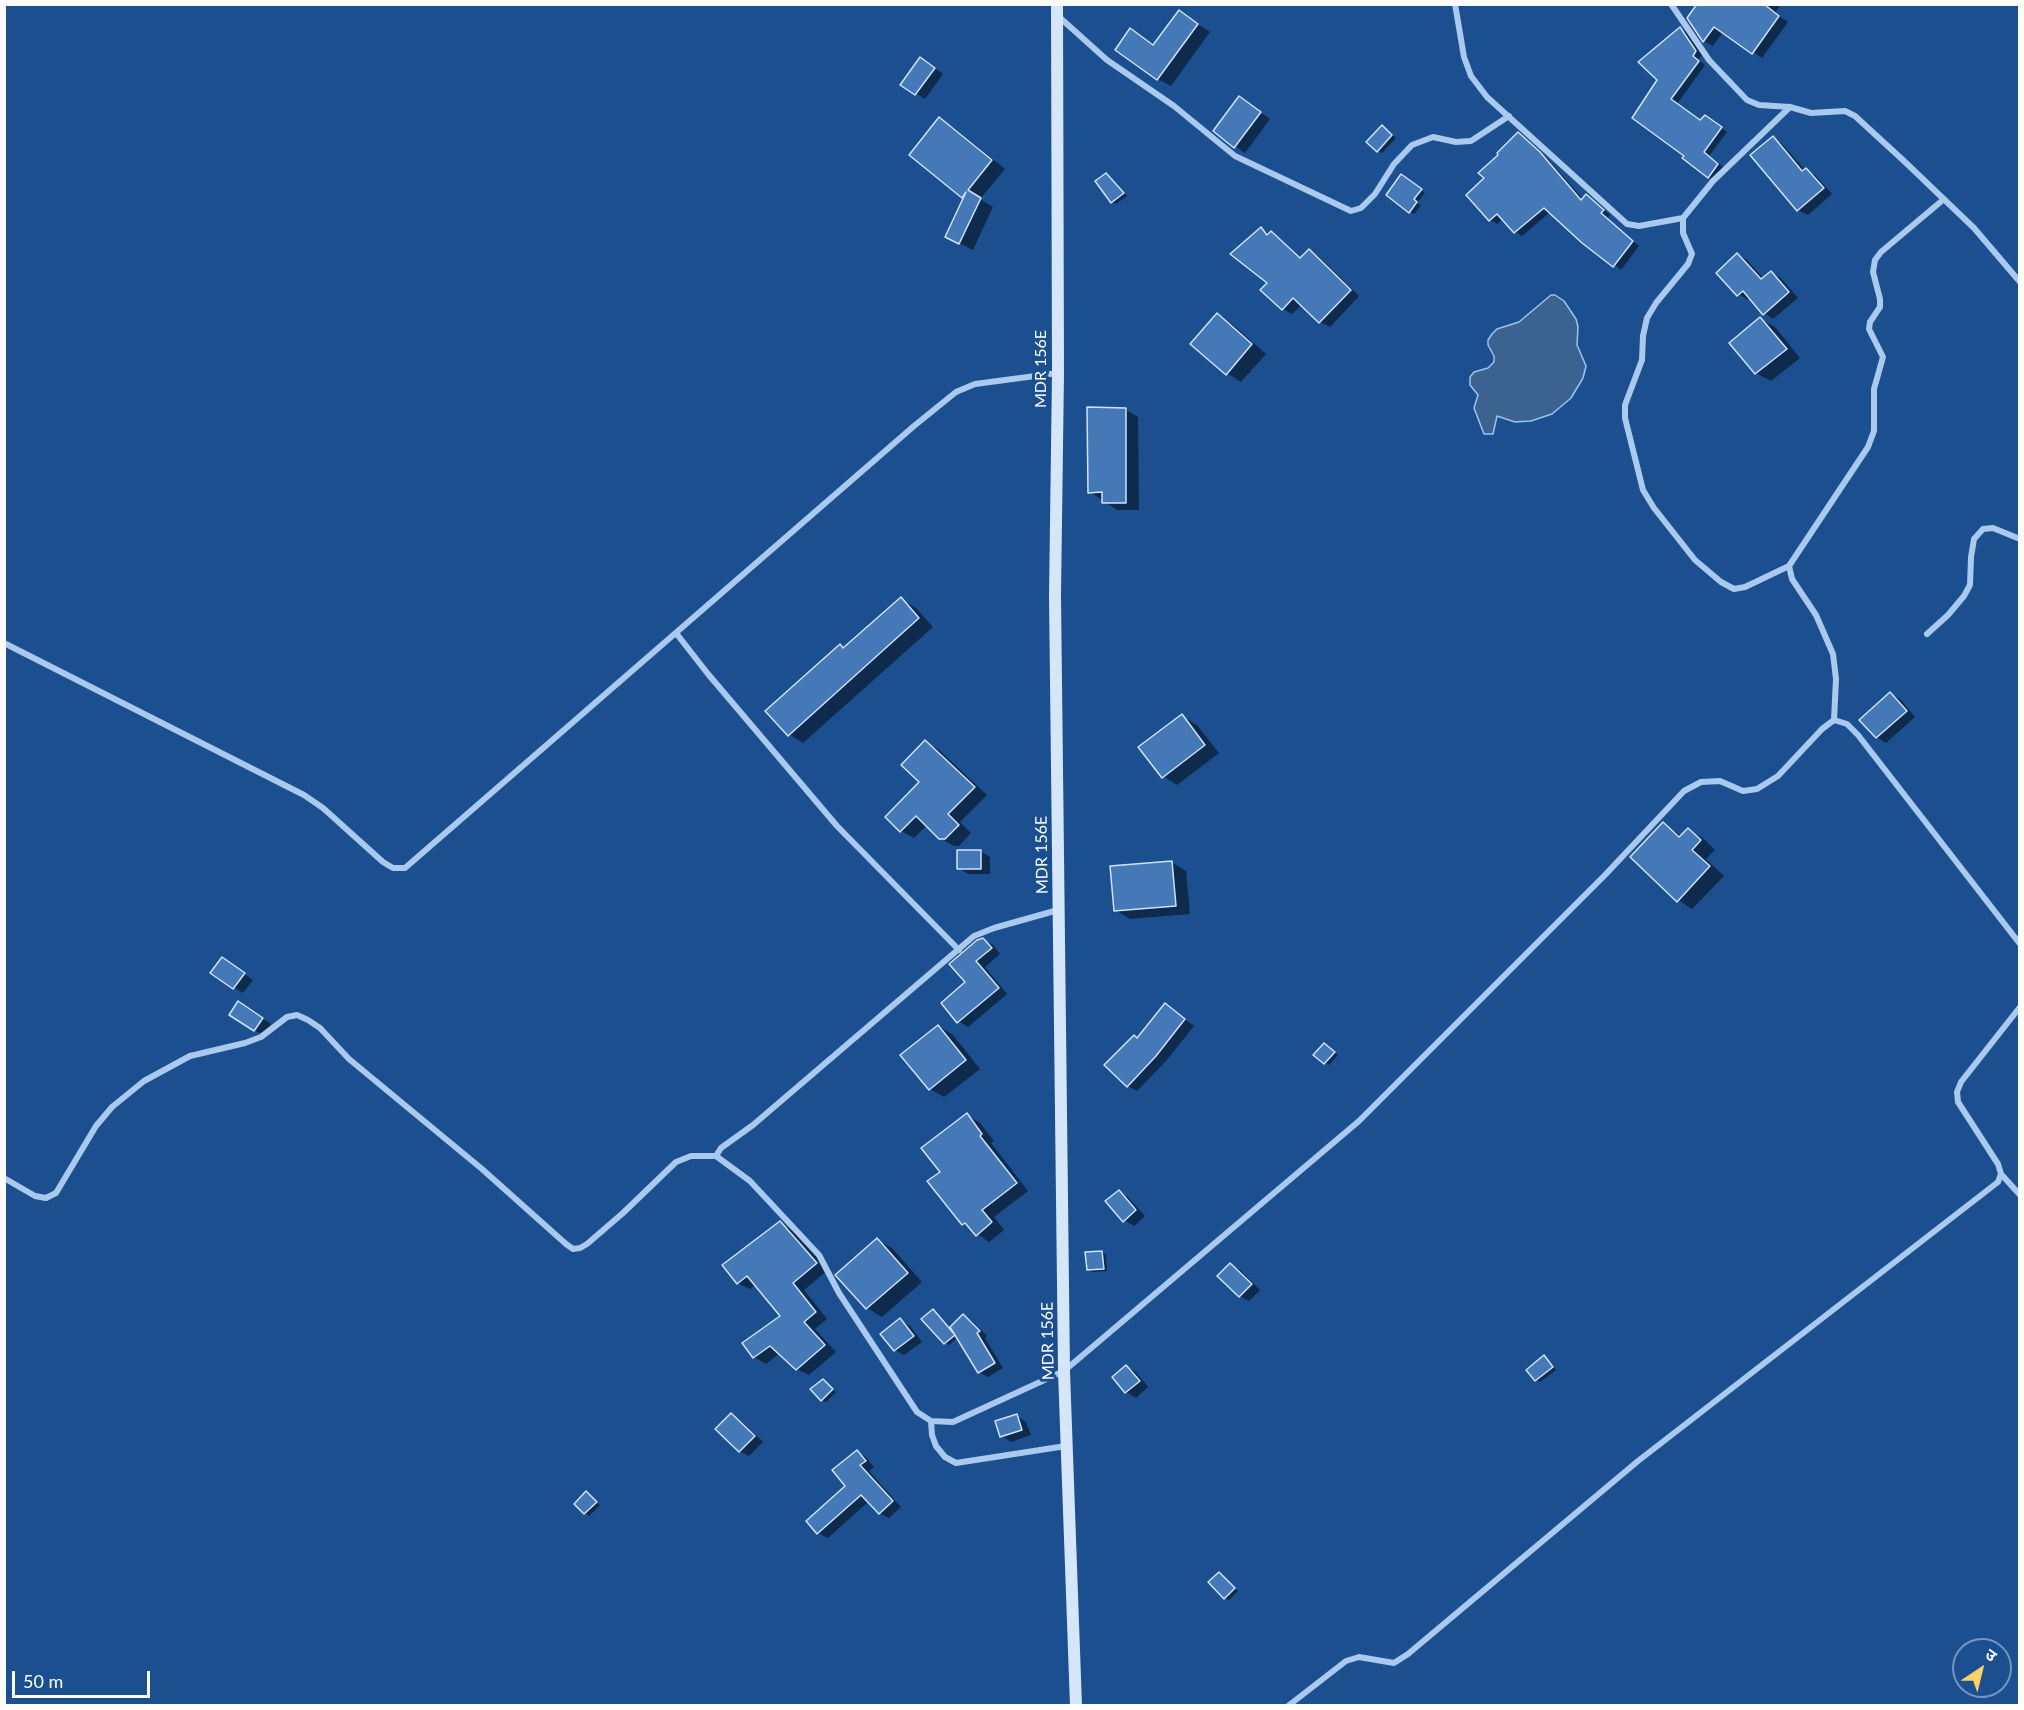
<!DOCTYPE html>
<meta charset="utf-8">
<style>
body{margin:0}
#map{position:relative;width:2024px;height:1710px;overflow:hidden;background:#1b4f8f;font-family:Lato,"Noto Sans Devanagari",sans-serif}
canvas{display:block}
.frame{position:absolute;inset:0;border:6px solid #fff;pointer-events:none}
.north{position:absolute;left:1952px;top:1638px;width:60px;height:60px;box-sizing:border-box;background:#1b4f8f;border:2px solid #7695bc;border-radius:50%;rotate:35deg;font-size:16px;font-weight:700;line-height:24px;text-align:center;color:#fff}
.north::after{content:'';display:block;margin:auto;width:21px;height:27px;background:#ffd166;clip-path:polygon(50% 0,100% 100%,50% 72%,0 100%)}
.scale{position:absolute;left:12px;top:1671px;width:138px;height:27px;box-sizing:border-box;border:3px solid #fff;border-top:0;padding-left:8px;font-size:18px;line-height:21px;white-space:nowrap;color:#fff;-webkit-text-stroke:4px #1b4f8f;paint-order:stroke}
</style>
<div id="map">
<canvas width="2024" height="1710"></canvas>
<div class="frame"></div>
<div class="north">उ</div>
<div class="scale">50 m</div>
</div>
<script>
const context = document.querySelector('canvas').getContext('2d');
context.lineJoin = 'round';
function paint(path, color) { context.fillStyle = color; context.fill(path, 'evenodd'); }
const poly = rows => new Path2D(rows.map(r => 'M' + r).join(''));
function strokePath(path, color, width, dash) { context.strokeStyle = color; context.lineWidth = width; context.lineCap = dash ? 'butt' : 'round'; context.setLineDash(dash || []); context.stroke(path); }
function label(font, color, halo, rows, align = 'center') {
  context.font = font + ' Lato,sans-serif'; context.lineWidth = 6; context.setLineDash([]); context.textBaseline = 'middle'; context.strokeStyle = halo; context.fillStyle = color; for (const [text, x, y, turn = 0] of rows) {
    context.save(); context.translate(x, y); context.rotate((+turn || 0) * Math.PI / 180); context.textAlign = isNaN(turn) ? turn : align; if (halo) context.strokeText(text, 0, 0); context.fillText(text, 0, 0); context.restore();
  }
}
const water = poly([
 [1551,295,1555,295,1564,301,1576,319,1578,327,1577,345,1586,366,1583,378,1571,398,1552,414,1531,421,1515,422,1497,416,1493,434,1484,434,1474,408,1478,395,1470,385,1470,377,1474,372,1488,368,1494,362,1494,356,1488,345,1488,340,1492,334,1497,329,1519,322,1551,295]
]);
paint(water, '#3c6290');
strokePath(water, '#9cc4f0', 1.5);
paint(poly([
 [1698,4,1781,4,1775,13,1788,22,1762,58,1723,32,1713,46,1704,41,1689,18],
 [1180,12,1210,32,1171,86,1158,79,1131,30,1155,45],
 [1680,29,1686,32,1702,55,1698,60,1705,65,1677,104,1701,122,1711,120,1727,132,1709,156,1724,168,1715,181,1684,158,1686,156,1659,80],
 [930,65,943,74,925,99,902,84],
 [1249,104,1270,119,1245,153,1215,131],
 [940,119,953,127,1005,169,980,199,993,207,973,250,947,237,965,198,963,196],
 [1386,130,1396,138,1382,153,1378,151],
 [1518,134,1547,158,1583,199,1586,196,1593,200,1610,215,1607,218,1639,246,1621,270,1550,212,1522,236,1515,231,1503,219,1497,224,1490,220,1486,178,1501,155],
 [1773,138,1782,144,1805,170,1815,175,1832,194,1808,215,1798,210],
 [1106,174,1127,196,1116,204,1112,202],
 [1406,178,1425,193,1417,203,1421,205,1414,214,1410,212],
 [1261,229,1280,239,1301,259,1309,251,1318,256,1359,296,1330,327,1320,322,1302,304,1292,314,1283,309,1269,283],
 [1737,255,1747,260,1764,279,1771,273,1781,278,1798,298,1773,319,1764,313,1750,298,1748,300,1738,294],
 [1217,315,1232,324,1266,354,1241,382,1227,373],
 [1760,319,1775,327,1800,358,1771,381,1756,373,1731,343],
 [1125,409,1138,417,1139,510,1117,510,1090,492],
 [901,599,916,608,933,627,803,743,789,734,840,646,844,649],
 [1890,694,1900,699,1915,717,1886,743,1877,737],
 [1182,716,1197,725,1219,753,1177,785,1163,776],
 [925,742,938,749,987,795,960,822,971,833,959,846,954,846,940,838,927,825,914,838,901,831,887,817,921,781],
 [1663,824,1682,836,1688,830,1703,838,1715,850,1706,859,1724,876,1692,909,1678,900],
 [980,851,990,857,990,874,968,874,959,868],
 [1171,862,1186,871,1190,914,1130,919,1115,910],
 [983,940,993,945,1000,954,985,967,1007,994,968,1027,958,1021,967,983],
 [231,964,253,980,243,993,212,973],
 [1166,1005,1194,1026,1166,1061,1137,1091,1128,1086,1138,1039],
 [248,1008,271,1024,264,1035,254,1030],
 [939,1026,953,1035,980,1069,944,1097,930,1089],
 [1328,1047,1338,1055,1329,1065,1325,1063],
 [967,1115,980,1123,994,1141,991,1143,1028,1191,994,1217,1004,1230,989,1242,963,1224,942,1172],
 [1119,1192,1128,1197,1145,1216,1134,1226,1124,1220],
 [780,1223,792,1230,828,1270,804,1290,827,1319,815,1329,836,1352,809,1375,797,1369,780,1353,766,1364,754,1357,782,1316,756,1284,750,1289,738,1283],
 [877,1240,892,1248,922,1282,882,1317,867,1308,837,1275],
 [1102,1252,1106,1255,1107,1271,1092,1272,1088,1270],
 [1231,1265,1240,1270,1260,1290,1249,1301,1240,1296],
 [933,1311,950,1328,963,1316,972,1321,987,1336,985,1338,1003,1368,988,1377,979,1372,958,1337,949,1345,945,1343],
 [900,1320,910,1326,922,1342,904,1355,895,1350],
 [1544,1357,1556,1370,1540,1382,1536,1380],
 [1126,1367,1136,1372,1148,1387,1136,1398,1126,1392],
 [823,1381,836,1392,826,1402,822,1400],
 [732,1415,741,1421,763,1442,749,1456,739,1451],
 [1017,1416,1026,1422,1031,1435,1011,1442,1002,1436],
 [857,1452,866,1457,874,1467,869,1471,901,1507,889,1518,880,1513,869,1501,828,1538,818,1533,847,1486],
 [587,1493,600,1505,589,1516,576,1504],
 [1219,1574,1238,1591,1229,1600,1225,1598]
]), '#0007');
const building = poly([
 [1697,4,1764,4,1779,16,1752,54,1714,27,1703,42,1687,18,1697,4],
 [1179,10,1198,24,1157,80,1115,50,1130,28,1153,45,1179,10],
 [1680,27,1696,51,1693,56,1699,61,1671,99,1700,120,1705,115,1722,127,1704,152,1718,164,1708,178,1682,158,1684,156,1632,118,1657,80,1638,62,1680,27],
 [920,57,935,68,915,95,900,85,920,57],
 [1239,96,1261,112,1234,148,1213,131,1239,96],
 [939,117,992,160,968,190,981,198,959,244,945,237,966,192,962,198,909,155,939,117],
 [1382,125,1392,135,1377,152,1366,142,1382,125],
 [1518,132,1540,152,1581,200,1586,194,1604,210,1601,213,1633,241,1613,267,1582,243,1544,208,1514,233,1497,214,1489,221,1466,195,1484,178,1478,173,1498,155,1497,153,1518,132],
 [1773,136,1802,171,1806,168,1824,188,1797,211,1750,155,1773,136],
 [1106,173,1124,193,1111,203,1095,181,1106,173],
 [1401,174,1422,189,1414,199,1417,202,1409,213,1386,195,1401,174],
 [1261,227,1267,235,1271,231,1300,258,1309,249,1351,290,1319,323,1293,298,1282,310,1260,290,1267,283,1230,254,1261,227],
 [1737,253,1761,279,1771,271,1789,292,1763,315,1743,291,1737,296,1716,273,1737,253],
 [1217,313,1252,344,1226,375,1190,344,1217,313],
 [1760,317,1787,349,1755,374,1729,343,1760,317],
 [1087,407,1126,408,1126,503,1102,503,1102,492,1088,493,1087,407],
 [901,597,919,618,788,736,765,711,840,644,843,648,901,597],
 [1890,692,1907,711,1876,738,1859,720,1890,692],
 [1182,714,1205,745,1162,778,1138,747,1182,714],
 [925,740,975,787,948,814,959,825,945,839,939,839,916,816,900,832,885,817,919,782,901,765,925,740],
 [1663,822,1679,837,1688,828,1701,840,1692,850,1710,866,1677,902,1630,857,1663,822],
 [957,850,981,850,981,869,957,869,957,850],
 [1172,861,1176,906,1114,911,1110,866,1172,861],
 [983,938,992,948,976,961,999,988,957,1023,941,1003,965,982,949,964,977,940,983,938],
 [222,957,245,973,233,989,210,973,222,957],
 [238,1001,263,1018,254,1031,229,1015,238,1001],
 [1165,1003,1185,1019,1156,1056,1127,1087,1104,1065,1134,1035,1137,1038,1165,1003],
 [938,1025,966,1060,929,1090,900,1055,938,1025],
 [1324,1043,1335,1052,1324,1064,1313,1055,1324,1043],
 [967,1113,982,1134,980,1136,1017,1183,982,1210,992,1222,976,1236,965,1223,962,1225,927,1181,940,1172,921,1148,967,1113],
 [1119,1190,1136,1210,1123,1222,1105,1201,1119,1190],
 [780,1221,817,1263,793,1283,816,1312,804,1322,825,1345,796,1370,770,1346,753,1358,742,1343,780,1316,747,1276,737,1284,722,1265,780,1221],
 [877,1238,908,1273,866,1309,835,1275,877,1238],
 [1102,1251,1104,1269,1087,1270,1085,1252,1102,1251],
 [1230,1263,1252,1284,1239,1297,1217,1276,1230,1263],
 [933,1309,955,1335,944,1344,921,1319,933,1309],
 [963,1314,980,1331,977,1333,995,1363,978,1373,950,1327,963,1314],
 [900,1318,914,1336,894,1351,880,1334,900,1318],
 [1544,1355,1553,1367,1535,1381,1526,1370,1544,1355],
 [1126,1365,1140,1381,1125,1393,1112,1377,1126,1365],
 [823,1379,833,1389,821,1401,810,1389,823,1379],
 [731,1413,755,1436,739,1452,715,1429,731,1413],
 [1017,1414,1022,1430,1000,1437,995,1421,1017,1414],
 [857,1450,866,1461,860,1465,893,1501,879,1514,861,1495,817,1534,806,1521,845,1486,832,1470,857,1450],
 [586,1491,597,1502,584,1514,574,1504,586,1491],
 [1219,1572,1235,1588,1224,1599,1208,1582,1219,1572]
]);
paint(building, '#4478b7');
strokePath(building, '#cfe3fa', 1.5);
strokePath(poly([
 [1455,4,1464,57,1471,76,1487,97,1627,224,1639,226,1683,218],
 [1671,4,1709,60,1747,100,1759,105,1790,107,1811,113,1845,111,1855,116,1904,161,1974,228,2020,282],
 [1058,16,1107,60,1174,106,1235,156,1351,211,1361,208,1375,194,1394,164,1412,145,1433,137,1456,142,1471,141,1509,116],
 [1789,566,1745,587,1734,589,1721,582,1695,560,1654,508,1643,490,1625,418,1625,405,1642,360,1643,336,1647,318,1656,303,1688,264,1692,254,1683,233,1683,218,1713,181,1790,107],
 [676,633,708,674,837,826,959,950],
 [1927,634,1948,615,1964,596,1970,585,1971,557,1974,539,1983,529,1993,528,2020,539],
 [4,643,304,795,323,808,383,862,393,868,405,868,914,426,956,392,975,384,1058,373],
 [1834,720,1836,679,1833,654,1816,615,1792,579,1789,566,1868,447,1874,431,1874,389,1883,357,1869,329,1870,322,1880,307,1880,299,1873,272,1875,260,1881,252,1944,199],
 [1058,910,994,928,974,936,753,1125,721,1148,716,1156,750,1181,819,1255,839,1293,917,1412,931,1421,953,1422,1064,1371,1359,1121,1605,875,1684,791,1701,782,1720,781,1743,791,1757,789,1778,776,1822,729,1834,720,1847,724,1858,735,2020,944],
 [2001,1174,2020,1195],
 [4,1178,35,1196,46,1198,56,1193,96,1126,112,1107,144,1081,190,1056,245,1043,261,1037,287,1017,297,1015,308,1020,320,1028,349,1059,482,1169,566,1244,573,1249,580,1248,587,1244,623,1213,676,1162,691,1156,716,1156],
 [931,1421,932,1435,936,1446,945,1457,956,1463,1066,1446],
 [1288,1706,1346,1661,1359,1657,1394,1663,1408,1654,1638,1461,1998,1182,2001,1174,1998,1164,1958,1102,1957,1092,1961,1082,2020,1007]
]), '#a9c9ee', 6);
strokePath(poly([
 [1057,4,1058,373,1055,596,1064,1371,1076,1706]
]), '#d6e6fa', 12);
label('16px', '#fff', '#1b4f8f', [
 ["MDR 156E",1041,369,-90],
 ["MDR 156E",1042,855,-91],
 ["MDR 156E",1048,1341,-91]
]);
</script>
